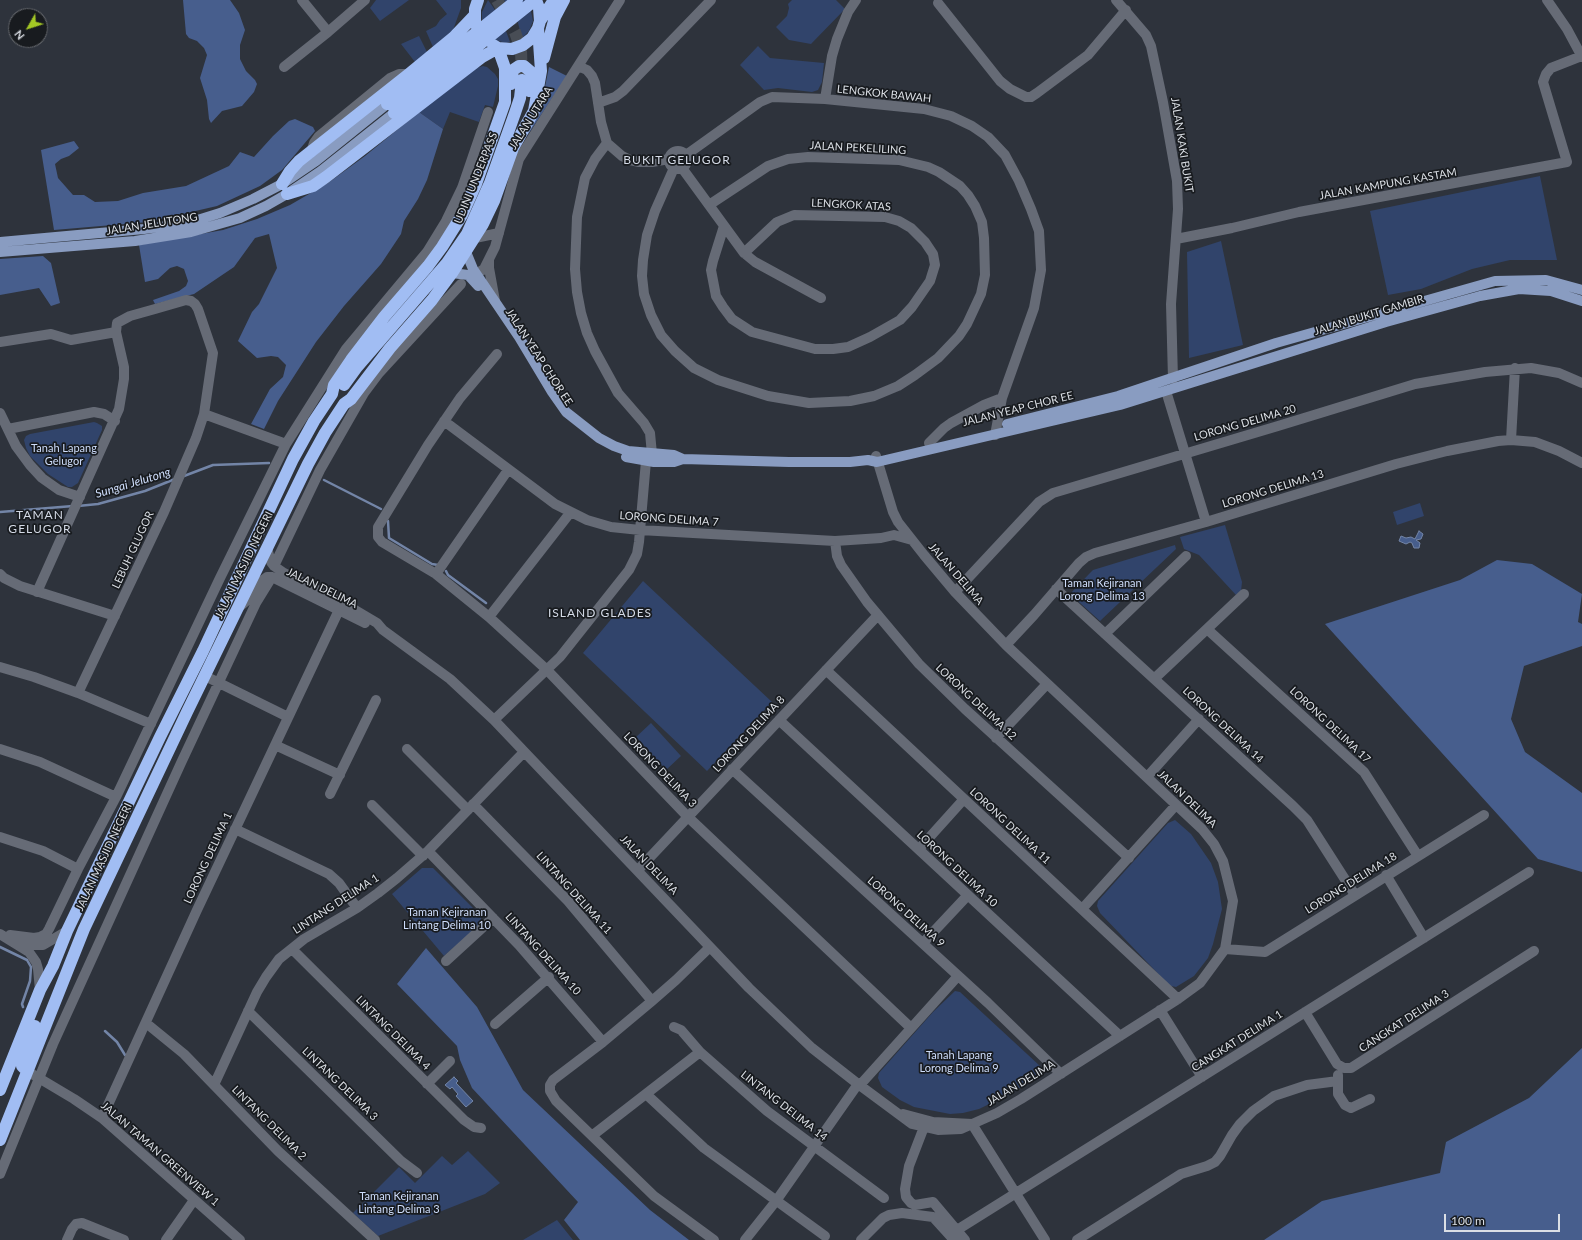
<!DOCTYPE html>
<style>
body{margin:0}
#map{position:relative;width:1582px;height:1240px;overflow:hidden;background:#2e333c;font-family:Lato,sans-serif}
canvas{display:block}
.north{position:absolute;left:8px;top:8px;width:40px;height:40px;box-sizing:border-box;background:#181b1f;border:1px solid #66696e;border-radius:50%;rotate:231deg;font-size:11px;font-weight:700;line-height:16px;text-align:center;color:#dbdfe5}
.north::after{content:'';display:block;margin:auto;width:14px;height:18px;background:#a4c825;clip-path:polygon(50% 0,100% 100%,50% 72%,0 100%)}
.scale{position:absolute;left:1444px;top:1214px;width:116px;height:18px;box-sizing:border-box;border:2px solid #dbdfe5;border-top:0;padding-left:5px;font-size:12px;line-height:14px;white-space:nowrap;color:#dbdfe5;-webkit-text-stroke:3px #181b1f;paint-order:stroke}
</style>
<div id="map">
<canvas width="1582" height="1240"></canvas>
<div class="north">N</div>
<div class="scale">100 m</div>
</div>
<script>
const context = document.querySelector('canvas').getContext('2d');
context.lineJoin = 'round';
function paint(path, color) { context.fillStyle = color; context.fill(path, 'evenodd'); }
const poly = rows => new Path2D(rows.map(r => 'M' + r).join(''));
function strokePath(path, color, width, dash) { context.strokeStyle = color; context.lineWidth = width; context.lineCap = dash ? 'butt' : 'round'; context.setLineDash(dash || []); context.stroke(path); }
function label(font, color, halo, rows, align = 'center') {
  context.font = font + ' Lato,sans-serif'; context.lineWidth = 3.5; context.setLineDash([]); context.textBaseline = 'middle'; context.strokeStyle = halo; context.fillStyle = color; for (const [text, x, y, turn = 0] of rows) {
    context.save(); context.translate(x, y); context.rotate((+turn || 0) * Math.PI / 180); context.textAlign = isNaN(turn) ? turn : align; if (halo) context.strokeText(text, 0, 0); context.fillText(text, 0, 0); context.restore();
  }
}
paint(poly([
 [376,0,409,0,380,21,370,8],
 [436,0,461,0,461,8,453,30,433,47,426,31,436,26,440,20,447,14],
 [488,0,502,20,510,42,506,43,495,40,482,23,482,12],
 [504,0,527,0,530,6,533,21,529,31,522,38,518,23],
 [792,0,836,0,845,9,811,44,789,40,776,27,787,16,789,8,788,4],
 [419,36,427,52,415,62,401,44],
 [758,46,770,58,824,63,822,82,818,90,812,92,778,88,764,90,740,65],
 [483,66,487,67,495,74,498,79,498,86,493,107,485,105,479,122,450,112,443,129,419,112,476,68],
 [1540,176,1557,260,1510,260,1472,269,1421,289,1388,295,1370,211],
 [1221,241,1243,345,1189,358,1187,252],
 [94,422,97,423,102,426,102,430,78,483,72,487,68,487,48,474,30,456,26,448,24,440,26,436,30,434],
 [1420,503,1424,516,1397,525,1393,512],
 [1225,525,1242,582,1241,591,1236,595,1199,555,1184,549,1180,537],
 [1175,545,1176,549,1100,621,1070,594,1089,574,1093,570],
 [643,581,772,702,707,771,583,653],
 [651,723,681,756,666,770,636,737],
 [1175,820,1191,834,1211,863,1218,882,1222,909,1213,944,1208,958,1194,976,1176,987,1171,986,1167,983,1100,913,1097,906,1098,901,1168,823],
 [422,868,433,868,481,916,481,924,444,956,392,894],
 [955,991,960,992,1040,1066,1042,1072,1041,1074,1010,1094,979,1109,963,1113,950,1114,914,1107,900,1100,882,1087,878,1078,879,1073,933,1012],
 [468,1151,500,1183,485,1194,378,1236,353,1213,399,1167,415,1183,442,1156,452,1165],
 [557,1220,573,1240,523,1240]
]), '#31446b');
paint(poly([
 [183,0,230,0,239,13,245,30,240,45,240,59,246,71,255,80,257,84,254,92,242,106,222,111,211,123,209,119,207,100,200,78,207,55,204,48,197,41,189,38,186,34],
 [549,67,567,76,527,136,541,107],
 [419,112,443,129,427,180,418,199,404,221,401,234,381,264,344,306,316,342,278,401,264,429,251,424,270,389,283,377,286,365,278,357,271,356,257,358,238,341,252,312,259,304,277,268,269,234,255,238,234,267,194,294,155,304,153,300,179,291,186,286,188,281,184,269,177,266,170,268,158,279,145,282,139,245,223,230,257,219,290,205,328,183,365,156],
 [295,119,313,127,315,131,282,170,260,186,217,206,148,222,54,230,41,150,74,141,79,148,69,156,61,159,55,164,58,178,73,195,84,195,95,202,118,201,143,193,186,186,229,166,240,152,254,157,273,136,289,121],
 [43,256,51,263,60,303,51,306,39,288,0,295,0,259],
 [1497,560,1532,564,1582,594,1578,622,1582,624,1582,646,1524,666,1511,719,1525,752,1582,793,1582,872,1538,859,1325,624,1460,580],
 [426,948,477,1007,523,1090,650,1210,689,1240,580,1240,564,1220,578,1202,472,1088,460,1060,457,1046,397,984],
 [1582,1048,1582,1240,1264,1240,1322,1201,1440,1173,1446,1142,1529,1098]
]), '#475e8d');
const water = poly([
 [1419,531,1423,534,1421,539,1416,540,1420,543,1419,548,1414,548,1412,543,1410,542,1406,544,1399,541,1401,536,1406,538,1411,537,1415,539,1419,531],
 [454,1077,458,1081,456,1083,473,1101,466,1107,456,1096,458,1094,452,1087,450,1089,445,1085,454,1077]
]);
paint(water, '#475e8c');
strokePath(water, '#7385a7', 1);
strokePath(poly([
 [184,476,213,465,269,463],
 [324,480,381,509],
 [78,506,98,504,145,491,175,479],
 [0,512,73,506],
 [388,521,389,538,432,564,438,565],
 [446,571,448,575,486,603],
 [0,947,27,960,31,967,30,981,22,1004,23,1007],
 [105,1031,117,1042,125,1055]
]), '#7385a7', 2.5);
strokePath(poly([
 [497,0,515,32,521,50,522,80]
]), '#484d55', 12, [12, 6]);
strokePath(poly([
 [302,0,328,32],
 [1116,0,1146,35,1151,46,1163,102,1177,181,1178,209,1171,304,1173,379],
 [1547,0,1567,29,1582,57],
 [938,3,1000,81,1010,89,1026,97,1031,97,1037,93,1088,55,1126,10],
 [578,66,587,70,592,76,595,83,601,122,607,143,622,156,630,160,639,162,652,162,669,159],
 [284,67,328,32,365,0],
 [825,99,832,56,837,39,848,12,856,0],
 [598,103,615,97,623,91,711,0],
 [607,143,595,159,585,178,577,217,575,269,577,292,581,313,587,333,595,351,618,393,644,423,650,433,652,454],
 '669 160a9 9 0 1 1 18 0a9 9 0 1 1-18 0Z',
 [311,152,314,143,319,136,390,78,399,74,409,74],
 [686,155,760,102,772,97,825,99,924,109,951,116,972,126,988,137,1005,155,1019,181,1031,209,1039,231,1041,270,1034,308,1002,398,995,435],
 [674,168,655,211,647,235,643,260,642,276,644,294,651,315,661,335,675,351,694,368,718,380,768,396,809,403,850,401,874,396,898,386,915,375,938,358,959,336,967,324,981,294,985,275,984,238,982,222,975,206,968,195,960,186,939,172,928,167,899,160,808,157,788,159,768,166,709,205],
 [682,168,744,253,755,262,821,298],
 [724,226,713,261,711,270,716,296,723,307,732,319,752,332,815,349,833,349,848,347,870,337,900,320,912,307,930,281,935,265,933,254,925,242,911,228,899,221,885,217,794,215,777,222,744,253],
 [475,238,499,233],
 [1176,239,1232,228,1299,212,1567,162,1543,82,1546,74,1551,68,1582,56],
 [489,260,489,268,495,301],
 [476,274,484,269,495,247,519,159,620,0],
 [0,342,51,334,71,340,116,332],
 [497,354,460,398,428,445,378,527,378,537,382,542,436,574,489,617,547,670,688,817,911,1028],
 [1166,391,1206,522],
 [0,413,16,446,30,465,42,478,59,490,80,497],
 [204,414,286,444],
 [444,421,555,504,587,520,611,527,640,530,835,541,881,538,894,535,912,540],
 [8,429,94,412,104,414,115,421],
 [1511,440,1515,368],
 [929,443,944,428,951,423,984,405,1002,398],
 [835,541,837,556,841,565,867,602,919,664,965,709,1129,858],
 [267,548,271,562,274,566,284,573,350,607,377,623,383,630,450,679,494,720,749,988,812,1048,858,1084,912,1124,938,1130,961,1129,997,1113,1021,1099,1178,999,1200,983,1225,949,1233,901,1223,861,1214,844,1202,829,1006,645,955,592,924,555,898,522,893,512,876,456],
 [274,566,320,470,364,393,379,373,461,284],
 [0,574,4,578,20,586,115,616],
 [436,574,508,470],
 [1056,589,1293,806,1307,820,1355,895],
 [37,592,119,409,124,379,124,367,116,332,117,323,130,316,155,309,186,300,191,301,195,304,198,309,213,353,204,414,196,438,164,512,78,693],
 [955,592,1039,502,1053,493,1278,426,1415,384,1485,372,1531,368,1559,373,1582,383],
 [238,608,249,599,263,580,267,577,272,577,365,623],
 [489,617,570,513],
 [1207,629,1364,772,1418,856],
 [1105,634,1186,556],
 [1006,645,1034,615,1079,563,1086,557,1095,553,1206,522,1396,464,1447,451,1498,441,1511,440,1535,442,1559,451,1582,463],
 [0,667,34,677,78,693,151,724],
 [826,670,1178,999],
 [205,676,288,717],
 [1155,678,1244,594],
 [494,720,560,657,629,570,637,554,639,542,646,461],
 [779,720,1120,1036],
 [996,738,1046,685],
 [275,745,340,775],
 [0,749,40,762,116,797],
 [407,749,468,810],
 [732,769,988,1003,1061,1074],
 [1147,777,1199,719],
 [330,794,376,700],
 [473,804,568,901,652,1001],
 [372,805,423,856],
 [235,829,329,874,339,883,357,908],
 [0,837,43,851,78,869],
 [919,849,964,799],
 [428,851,519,945,603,1042],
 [638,870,878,615],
 [1386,875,1424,938],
 [1082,909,1176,805],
 [0,934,29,952,36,962,38,969,40,990],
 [10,935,34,938,40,937,46,934,49,929,78,869,116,797,220,578,286,444,346,349,427,252,446,221,462,188,488,112],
 [22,941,34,945,43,945,67,931],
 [923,943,968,895],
 [710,947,676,980,652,1001,603,1042,553,1080,550,1085,550,1091,556,1101,654,1196,714,1240],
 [292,949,464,1120,474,1127,481,1128],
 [1225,949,1265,952,1484,815],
 [446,961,493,918],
 [1160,1010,1202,1077],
 [248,1011,401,1161,417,1173],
 [1305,1012,1337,1064,1344,1068,1351,1068,1534,951],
 [146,1023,184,1054,278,1151,375,1240],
 [495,1024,549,977],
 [674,1027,681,1030,700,1052,767,1111,884,1198],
 [27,1071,74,1099,102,1118,240,1240],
 [1338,1075,1338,1094,1345,1105,1351,1108,1370,1099],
 [427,1084,450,1061],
 [214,1085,257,992,266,977,279,959,304,939,357,908,378,893,397,878,428,851,524,752],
 [860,1085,958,976],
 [646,1094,704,1148,825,1236],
 [903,1114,933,1122,972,1124],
 [102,1118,197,910,339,610],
 [972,1124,1045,1240],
 [924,1127,909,1166,905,1189,906,1197,911,1203,915,1205,933,1202,965,1240],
 [593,1135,700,1052],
 [0,1174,53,1044,181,763,256,603,272,577],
 [957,1230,1529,872],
 [67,1240,72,1229,76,1224,82,1223,124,1240],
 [166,1240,194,1200],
 [745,1240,776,1201,858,1084],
 [861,1240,883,1218,889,1215,902,1213,933,1217,954,1240],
 [1077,1240,1181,1174,1207,1166,1215,1162,1220,1156,1232,1135,1240,1124,1253,1111,1274,1096,1307,1085,1338,1081]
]), '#666b76', 10);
strokePath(poly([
 [0,242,144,229,188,223,220,213,253,199,282,184,316,161,387,104],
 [0,252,135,241,191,232,240,218,266,206,287,194,321,171,394,113],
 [466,252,473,269,519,337,552,392,566,412,599,438,614,446,628,451,674,455,683,459,789,462,850,462,868,460,877,462,1120,405,1386,322,1480,296,1519,289,1551,291,1582,301],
 [452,273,468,275,478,286],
 [1007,424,1118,396,1276,343,1495,281,1546,280,1582,290],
 [626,457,654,462,674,462,683,459]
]), '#899cc1', 10);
strokePath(poly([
 [540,21,554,0],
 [475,24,475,9,478,0],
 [493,45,498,48,512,49,523,45,532,38,538,28,540,21,539,8,536,0],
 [544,58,555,17,564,0],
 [511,84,513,70,519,66,524,66,531,72,532,79,529,91],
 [387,104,517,0],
 [394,113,535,0],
 [282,184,290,171,299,161,409,74,454,37,474,16],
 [344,385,357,367,447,263,467,234,490,183,515,113,520,98,522,80],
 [27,1071,22,1066,22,1059,35,1026],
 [0,1090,40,990,53,966,67,931,160,737,203,651,293,459,314,421,332,394,334,385,351,360,384,317,428,266,442,247,462,215,476,184,505,102,505,68,498,48,482,57,326,177,313,186,287,194],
 [0,1140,84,929,187,712,308,464,325,433,344,404,351,399,390,348,432,300,452,273,483,224,494,201,513,148,534,111,541,71,538,28]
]), '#a1bdf3', 12);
label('11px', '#dbdfe5', '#181b1f', [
 ["LENGKOK BAWAH",884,94,6],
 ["JALAN UTARA",531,118,-58],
 ["JALAN KAKI BUKIT",1182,145,81],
 ["JALAN PEKELILING",858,148,3],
 ["UDINI UNDERPASS",476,178,-68],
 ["JALAN KAMPUNG KASTAM",1388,184,-10],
 ["LENGKOK ATAS",851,205,3],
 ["JALAN JELUTONG",152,224,-9],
 ["JALAN BUKIT GAMBIR",1369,315,-17],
 ["JALAN YEAP CHOR EE",539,357,57],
 ["JALAN YEAP CHOR EE",1018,409,-14],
 ["LORONG DELIMA 20",1245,423,-16],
 ["LORONG DELIMA 13",1273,489,-17],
 ["LORONG DELIMA 7",669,519,4],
 ["LEBUH GLUGOR",133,550,-65],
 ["JALAN MASJID NEGERI",244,565,-64],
 ["JALAN DELIMA",956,574,49],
 ["JALAN DELIMA",322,588,26],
 ["LORONG DELIMA 12",976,702,43],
 ["LORONG DELIMA 14",1223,725,43],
 ["LORONG DELIMA 17",1330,725,43],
 ["LORONG DELIMA 8",749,734,-47],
 ["LORONG DELIMA 3",660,770,46],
 ["JALAN DELIMA",1187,799,44],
 ["LORONG DELIMA 11",1010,826,43],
 ["JALAN MASJID NEGERI",104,857,-65],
 ["LORONG DELIMA 1",208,858,-65],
 ["JALAN DELIMA",649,865,46],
 ["LORONG DELIMA 10",957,869,43],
 ["LORONG DELIMA 18",1351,883,-32],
 ["LINTANG DELIMA 11",574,893,48],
 ["LINTANG DELIMA 1",336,904,-33],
 ["LORONG DELIMA 9",906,912,42],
 ["LINTANG DELIMA 10",543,954,48],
 ["CANGKAT DELIMA 3",1404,1021,-33],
 ["LINTANG DELIMA 4",393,1033,45],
 ["CANGKAT DELIMA 1",1237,1041,-32],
 ["JALAN DELIMA",1021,1083,-31],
 ["LINTANG DELIMA 3",340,1084,44],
 ["LINTANG DELIMA 14",784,1106,38],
 ["LINTANG DELIMA 2",269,1123,45],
 ["JALAN TAMAN GREENVIEW 1",160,1154,41]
]);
label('11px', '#ceddfb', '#181b1f', [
 ["Tanah Lapang",64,448],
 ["Gelugor",64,461],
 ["Taman Kejiranan",1102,583],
 ["Lorong Delima 13",1102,596],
 ["Taman Kejiranan",447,912],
 ["Lintang Delima 10",447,925],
 ["Tanah Lapang",959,1055],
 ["Lorong Delima 9",959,1068],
 ["Taman Kejiranan",399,1196],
 ["Lintang Delima 3",399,1209]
]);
context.letterSpacing = '1px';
label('12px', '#d4dae6', '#181b1f', [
 ["BUKIT GELUGOR",677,160],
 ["TAMAN",40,515],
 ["GELUGOR",40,529],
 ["ISLAND GLADES",600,613]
]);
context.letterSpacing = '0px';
label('italic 12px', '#d0dffd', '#181b1f', [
 ["Sungai Jelutong",133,483,-17]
]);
</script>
